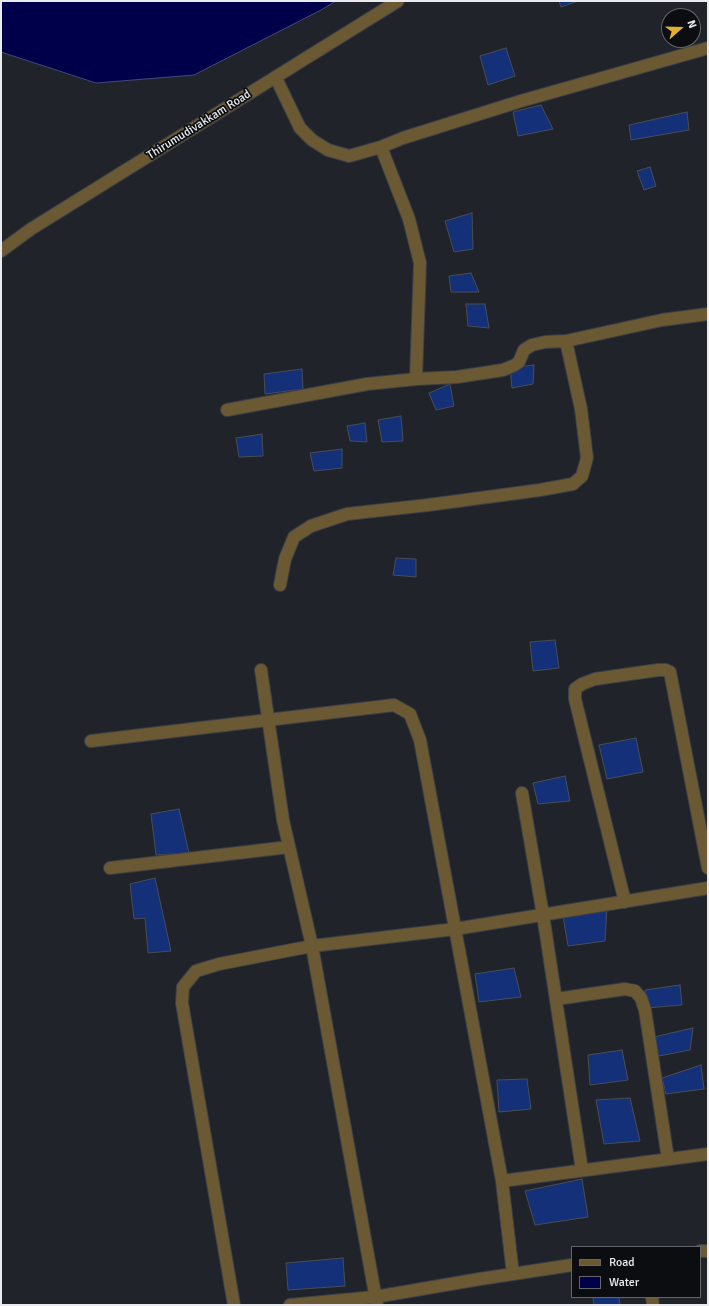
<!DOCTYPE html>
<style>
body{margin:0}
#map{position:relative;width:709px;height:1306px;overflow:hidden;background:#20242a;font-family:Signika,sans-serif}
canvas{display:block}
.frame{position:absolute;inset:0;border:2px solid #e9ebf0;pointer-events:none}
.legend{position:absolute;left:571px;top:1246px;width:130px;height:52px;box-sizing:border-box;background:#0b0d10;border:1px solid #64666a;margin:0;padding:5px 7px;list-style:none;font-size:12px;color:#e9ebf0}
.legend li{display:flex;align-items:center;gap:8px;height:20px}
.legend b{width:20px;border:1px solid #64666a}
.north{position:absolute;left:661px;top:8px;width:40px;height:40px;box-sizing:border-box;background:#0b0d10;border:1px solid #64666a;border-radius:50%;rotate:70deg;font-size:11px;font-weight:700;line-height:16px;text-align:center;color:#e9ebf0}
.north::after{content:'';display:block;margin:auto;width:14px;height:18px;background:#e3ae34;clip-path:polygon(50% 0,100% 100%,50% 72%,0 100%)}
</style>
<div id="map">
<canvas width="709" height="1306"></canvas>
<div class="frame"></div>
<ul class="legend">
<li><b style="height:5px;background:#6b5934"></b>Road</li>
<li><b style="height:11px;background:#00004a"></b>Water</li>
</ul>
<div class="north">N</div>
</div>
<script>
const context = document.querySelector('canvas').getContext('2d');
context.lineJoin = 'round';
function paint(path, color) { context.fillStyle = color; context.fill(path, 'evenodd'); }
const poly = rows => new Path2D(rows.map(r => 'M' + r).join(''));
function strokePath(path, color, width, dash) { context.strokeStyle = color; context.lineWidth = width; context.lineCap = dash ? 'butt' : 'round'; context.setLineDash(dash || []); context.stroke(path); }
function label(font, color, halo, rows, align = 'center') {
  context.font = font + ' Signika,sans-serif'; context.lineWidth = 3.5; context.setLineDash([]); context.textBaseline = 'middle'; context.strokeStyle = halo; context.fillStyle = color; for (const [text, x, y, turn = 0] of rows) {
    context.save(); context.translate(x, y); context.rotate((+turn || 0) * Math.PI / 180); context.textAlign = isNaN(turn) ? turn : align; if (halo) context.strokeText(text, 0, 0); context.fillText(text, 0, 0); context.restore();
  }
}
const water = poly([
 [1,1,336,1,321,10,194,75,96,83,1,52,1,1]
]);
paint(water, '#00004a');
strokePath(water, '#46467c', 1);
const building = poly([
 [559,1,578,1,561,7,559,1],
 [506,48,515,76,488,85,480,56,506,48],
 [541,105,553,129,518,136,513,112,541,105],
 [687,112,689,130,631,140,629,125,687,112],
 [650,167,656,186,644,190,637,171,650,167],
 [472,213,473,249,454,252,445,221,472,213],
 [471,273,479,292,451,292,449,276,471,273],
 [466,304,485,304,489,328,468,326,466,304],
 [534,365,533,384,512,388,510,368,534,365],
 [302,369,303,389,265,394,264,374,302,369],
 [450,384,454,406,436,410,429,393,450,384],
 [401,416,403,441,382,442,378,420,401,416],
 [365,423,367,442,350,441,347,426,365,423],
 [262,434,263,456,239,457,236,438,262,434],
 [342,449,342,468,314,471,310,453,342,449],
 [396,558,416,559,416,577,393,575,396,558],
 [555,640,559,668,533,671,530,642,555,640],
 [636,738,643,772,607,779,599,745,636,738],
 [565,776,570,801,538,804,533,783,565,776],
 [179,809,189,853,156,855,151,814,179,809],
 [155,878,171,951,148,953,145,918,134,919,130,884,155,878],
 [607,907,605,941,568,946,563,916,607,907],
 [514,968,521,997,479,1002,475,974,514,968],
 [680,985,682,1005,646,1008,645,990,680,985],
 [693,1028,690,1050,659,1056,654,1037,693,1028],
 [622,1050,628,1080,590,1085,588,1055,622,1050],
 [701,1065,704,1089,666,1094,662,1078,701,1065],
 [527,1079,531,1109,499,1112,497,1080,527,1079],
 [630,1098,640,1141,604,1144,596,1100,630,1098],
 [582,1179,588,1217,535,1225,525,1191,582,1179],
 [343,1258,345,1286,288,1290,286,1263,343,1258],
 [593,1297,619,1297,620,1305,594,1305,593,1297]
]);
paint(building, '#133078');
strokePath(building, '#494d55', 1);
const minor = poly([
 [276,78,300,128,312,140,328,150,349,156,381,147,403,138,521,101,708,48],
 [381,147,409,219,420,263,416,379],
 [1,251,31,229,398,1],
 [227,410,367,384,416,379,457,377,503,370,515,365,519,362,524,350,532,345,545,342,566,341,662,320,708,314],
 [280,585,285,559,294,537,311,526,347,514,428,505,540,490,573,484,582,476,587,458,581,409,566,341],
 [261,670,283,820,312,946,377,1305],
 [91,741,394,705,410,714,420,740,502,1181,513,1274],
 [522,793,543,915,582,1170],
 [110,868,289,847],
 [625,902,575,699,575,689,582,684,595,679,658,670,666,670,670,672,708,868],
 [556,999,625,989,635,991,641,998,645,1010,668,1159],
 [502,1181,708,1154],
 [700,1251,708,1251],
 [652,1297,653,1305],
 [234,1305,182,1003,183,987,196,971,219,964,312,946,455,929,708,888],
 [290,1305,375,1297,480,1279,572,1265]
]);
strokePath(minor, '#3c4046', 14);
strokePath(minor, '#6b5934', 12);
label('12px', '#e9ebf0', '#0b0d10', [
 ["Thirumudivakkam Road",199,125,-32]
]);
</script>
